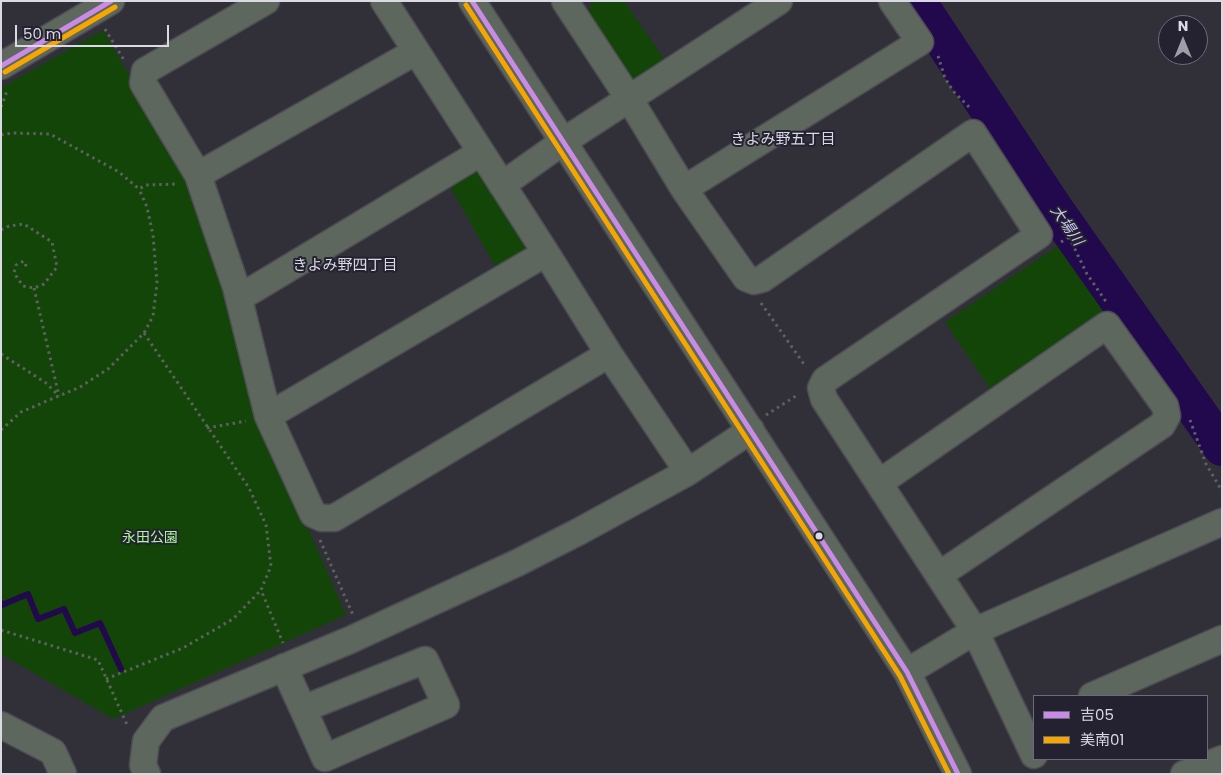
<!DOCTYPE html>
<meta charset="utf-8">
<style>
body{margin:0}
#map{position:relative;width:1223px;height:775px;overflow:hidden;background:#313038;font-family:Poppins,"Noto Sans JP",sans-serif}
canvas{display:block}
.frame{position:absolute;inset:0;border:2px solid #dad9e4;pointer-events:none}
.legend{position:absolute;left:1033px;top:695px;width:175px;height:65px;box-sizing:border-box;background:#242231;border:1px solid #6d6b79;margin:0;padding:6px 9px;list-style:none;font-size:15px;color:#dad9e4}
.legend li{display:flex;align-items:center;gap:10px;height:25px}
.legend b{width:25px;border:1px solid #6d6b79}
.north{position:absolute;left:1158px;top:15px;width:50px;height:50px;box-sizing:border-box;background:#242231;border:1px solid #6d6b79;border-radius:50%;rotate:0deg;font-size:14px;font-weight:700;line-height:20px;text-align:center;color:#dad9e4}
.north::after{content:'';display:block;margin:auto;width:18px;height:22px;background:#9f9ea8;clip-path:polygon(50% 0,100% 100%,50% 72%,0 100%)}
.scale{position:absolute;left:15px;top:25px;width:154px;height:22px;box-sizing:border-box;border:2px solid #dad9e4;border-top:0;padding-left:6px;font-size:15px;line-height:18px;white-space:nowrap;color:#dad9e4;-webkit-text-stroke:4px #242231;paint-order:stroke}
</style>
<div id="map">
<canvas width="1223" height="775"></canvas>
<div class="frame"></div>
<ul class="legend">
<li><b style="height:6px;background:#ca8be6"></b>吉05</li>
<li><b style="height:6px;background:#f7a600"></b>美南01</li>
</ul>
<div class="north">N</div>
<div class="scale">50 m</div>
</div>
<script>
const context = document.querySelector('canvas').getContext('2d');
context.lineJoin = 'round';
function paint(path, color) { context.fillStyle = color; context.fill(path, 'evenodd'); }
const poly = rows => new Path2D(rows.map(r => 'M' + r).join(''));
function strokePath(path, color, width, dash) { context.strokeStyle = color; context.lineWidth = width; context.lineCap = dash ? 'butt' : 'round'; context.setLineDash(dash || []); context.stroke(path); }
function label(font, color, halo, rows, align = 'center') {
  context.font = font + ' Poppins,"Noto Sans JP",sans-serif'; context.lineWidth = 4; context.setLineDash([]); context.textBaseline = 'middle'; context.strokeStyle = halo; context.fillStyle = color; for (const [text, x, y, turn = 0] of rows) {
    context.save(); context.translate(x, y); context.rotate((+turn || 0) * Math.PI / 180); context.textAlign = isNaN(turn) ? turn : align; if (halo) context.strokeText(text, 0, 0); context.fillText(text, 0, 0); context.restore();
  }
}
paint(poly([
 [594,1,624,1,667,63,638,83,629,80,589,18,590,6],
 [103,30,193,186,259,416,346,615,113,719,1,654,1,88],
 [480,170,529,244,526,253,496,268,448,183,471,171],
 [1059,245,1107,316,993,393,945,322]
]), '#134508');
strokePath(poly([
 [1,603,2,605,28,594,38,619,64,609,75,633,100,623,121,669]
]), '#22084c', 6);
strokePath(poly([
 [917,1,1053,207,1222,447]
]), '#22084c', 38);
const minor = poly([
 [266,1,145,71,143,83,198,175,236,287,268,416,313,514,322,518,334,518,609,354],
 [384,1,546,253,609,354,688,472],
 [472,1,907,672,958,774],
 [565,1,630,100,684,189,746,278,754,281,762,279,973,133,1039,235,825,380,821,388,824,399,975,631,1034,755],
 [1,66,111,1],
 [198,175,415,52],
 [502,185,564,141,779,1],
 [684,189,920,42,892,1],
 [239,298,480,153],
 [268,416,546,253],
 [879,483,1107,325,1165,406,1167,416,1162,425,939,575],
 [284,667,292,685,303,709,325,758,446,705,425,660,303,709],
 [907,672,975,631,1222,522],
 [1092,696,1222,639],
 [1,725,53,752,63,774],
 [147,774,143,765,146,741,163,718,350,640,517,563,578,532,688,472,751,430],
 [1184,774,1222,759]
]);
strokePath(minor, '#4d4c53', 29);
strokePath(poly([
 [105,29,124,60],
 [938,56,945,78,953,91,971,109],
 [1,107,6,94,4,89],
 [1,135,12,133,50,134,119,172,139,189,146,185,178,184],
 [1,230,9,226,24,224,52,242,57,267,44,284,34,288,23,286,14,273,16,265,24,261,27,268],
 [1069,237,1087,274,1107,303],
 [1061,242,1069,237,1062,227],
 [34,288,59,396],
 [761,303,806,367],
 [144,333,249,488,266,525,271,566,261,590,283,643],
 [1,354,46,383,59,396],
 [766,415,799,394],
 [1190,420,1206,464,1222,491],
 [207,428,246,421],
 [1,430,21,412,80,387,108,369,144,333,153,316,157,283,153,235,147,207,139,189],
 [320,540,353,615],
 [1,630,98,660,128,727],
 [106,679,183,648,233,619,261,590]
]), '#5d625e', 3, [2.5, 4]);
strokePath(minor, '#5d675d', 26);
strokePath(poly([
 [472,1,907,672,958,774],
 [1,66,111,1]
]), '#ca8be6', 5);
strokePath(poly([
 [466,5,900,676,949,774],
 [5,72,115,7]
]), '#f7a600', 5);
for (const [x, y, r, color] of [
 [819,536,4.5,"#dad9e4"]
]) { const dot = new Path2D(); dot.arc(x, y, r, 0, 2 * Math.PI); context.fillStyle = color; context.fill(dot); strokePath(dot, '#242231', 2); }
label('14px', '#aaf999', '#242231', [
 ["永田公園",150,538]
]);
label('15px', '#dad9e4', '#242231', [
 ["きよみ野五丁目",783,140],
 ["きよみ野四丁目",345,266]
]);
label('italic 15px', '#cbc4ef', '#242231', [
 ["大場川",1066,226,55]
]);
</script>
